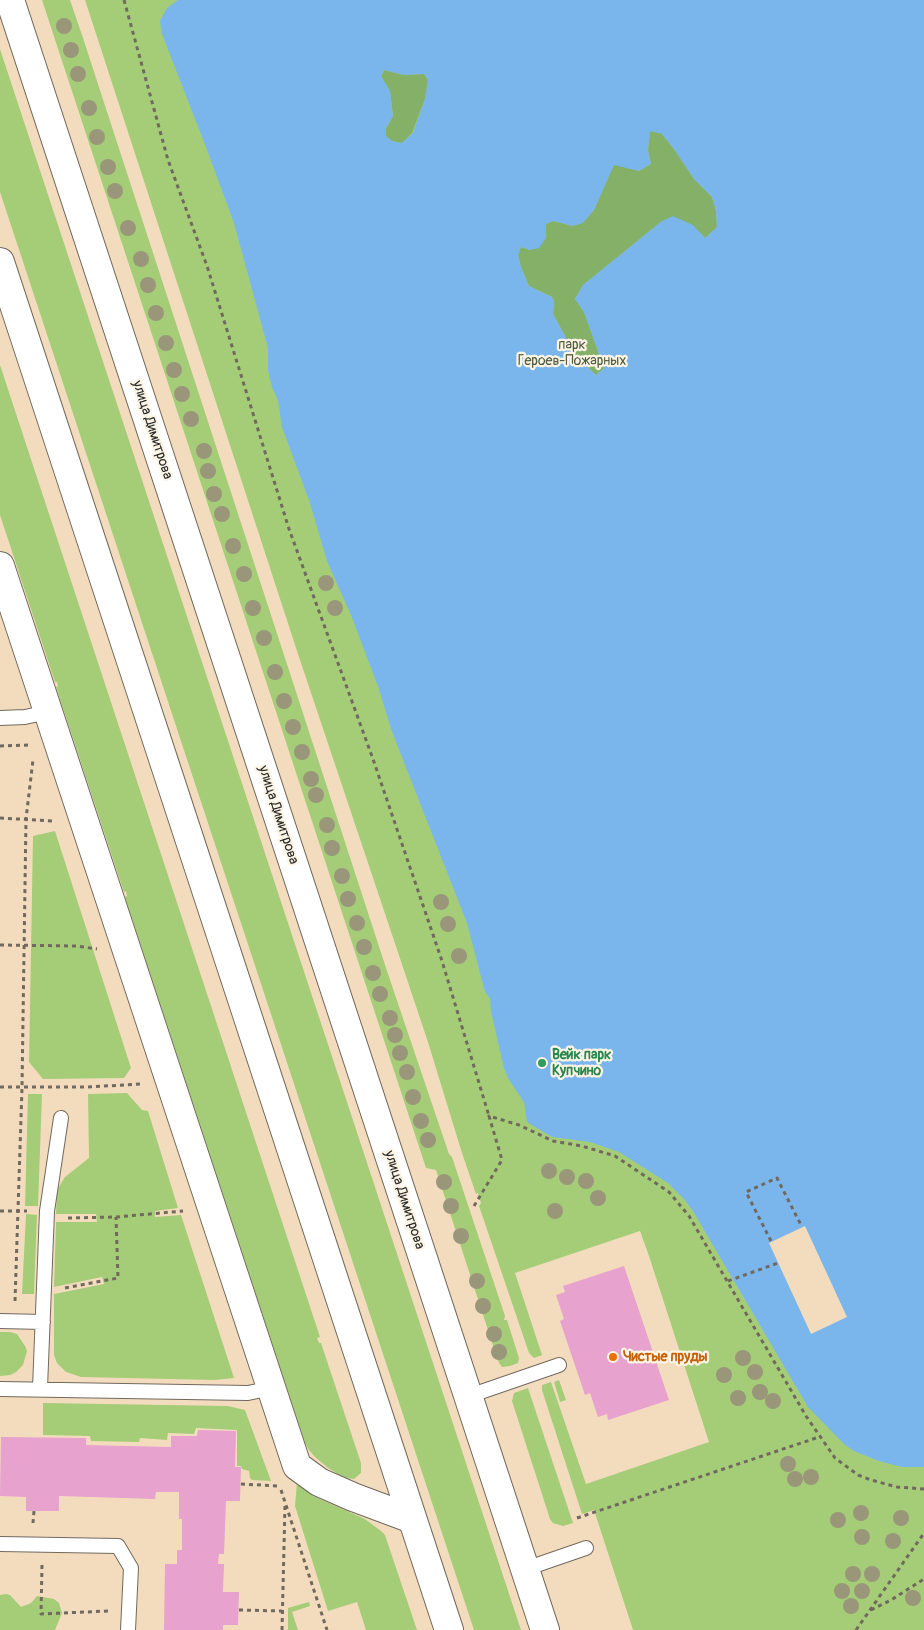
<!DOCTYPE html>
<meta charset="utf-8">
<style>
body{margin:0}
canvas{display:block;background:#f3dcbd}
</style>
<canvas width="924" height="1630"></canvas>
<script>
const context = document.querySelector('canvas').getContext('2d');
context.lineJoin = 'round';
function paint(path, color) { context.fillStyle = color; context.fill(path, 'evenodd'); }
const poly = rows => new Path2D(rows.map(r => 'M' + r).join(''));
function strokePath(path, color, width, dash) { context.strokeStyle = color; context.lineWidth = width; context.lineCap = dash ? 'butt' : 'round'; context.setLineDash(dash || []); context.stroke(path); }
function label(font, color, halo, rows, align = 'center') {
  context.font = font + ' Pangolin,sans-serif'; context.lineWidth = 4.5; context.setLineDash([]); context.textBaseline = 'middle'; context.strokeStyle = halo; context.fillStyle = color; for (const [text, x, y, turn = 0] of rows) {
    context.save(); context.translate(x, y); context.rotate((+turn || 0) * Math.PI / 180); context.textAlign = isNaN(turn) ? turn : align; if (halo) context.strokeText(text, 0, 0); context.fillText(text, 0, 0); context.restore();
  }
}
paint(poly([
 [42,0,70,0,83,38,387,971,449,1154,452,1157,505,1316,504,1320,507,1320,519,1358,518,1363,510,1366,502,1367,498,1361,436,1170,426,1168],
 [85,0,924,0,924,1630,633,1630,594,1510,582,1514,542,1390,542,1385,551,1382,586,1484,709,1442,649,1256,640,1231,515,1273,542,1355,534,1358,529,1353,479,1206,481,1203,478,1193,476,1194,462,1153,427,1039,298,654],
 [0,49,521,1630,474,1630,0,192],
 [0,365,320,1337,317,1338,319,1343,321,1343,361,1463,361,1473,354,1479,344,1478,327,1467,315,1457,309,1450,305,1443,125,897,127,896,126,891,124,892,56,687,58,686,57,682,55,682,0,515],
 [55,831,131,1068,124,1078,43,1079,29,1062,33,836],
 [127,1093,142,1110,148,1111,178,1208,155,1211,155,1217,181,1215,234,1378,215,1380,81,1377,66,1372,57,1363,54,1355,54,1294,104,1284,102,1277,54,1287,56,1222,97,1222,96,1214,56,1214,57,1190,65,1177,89,1158,88,1094],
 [28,1094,42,1094,38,1206,25,1206],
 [26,1214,37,1215,34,1294,22,1294],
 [0,1332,10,1332,17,1334,25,1346,27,1351,23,1365,16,1372,10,1375,0,1376],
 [559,1380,566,1400,560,1402,554,1382],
 [528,1388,573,1523,563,1526,553,1523,550,1519,512,1401,514,1393],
 [43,1403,228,1406,245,1410,271,1481,252,1480,250,1478,249,1471,242,1469,241,1466,237,1466,237,1430,196,1428,194,1434,168,1433,167,1440,140,1438,139,1442,91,1441,90,1436,43,1435],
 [297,1483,313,1496,365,1519,381,1531,385,1535,391,1553,417,1630,366,1630,357,1602,328,1611,295,1506],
 [6,1594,10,1595,21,1607,31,1603,37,1596,54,1599,59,1603,62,1613,55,1630,0,1630,0,1595],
 [309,1602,310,1606,292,1612,298,1630,288,1630,288,1608]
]), '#a5cd78');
paint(poly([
 [384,70,404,75,424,74,428,80,425,99,412,133,402,143,392,141,386,136,386,128,393,116,390,91,381,76],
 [650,131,661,133,674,149,694,179,712,197,716,211,717,227,705,238,692,225,662,221,583,285,575,299,584,312,604,368,596,375,576,356,553,314,554,302,552,297,529,286,521,267,518,255,521,247,530,250,546,238,546,224,553,221,573,226,594,210,614,164,639,171,651,164,648,150]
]), '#84b068');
paint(poly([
 [178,0,924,0,924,1467,902,1467,879,1461,854,1451,844,1444,808,1407,693,1211,684,1199,668,1183,619,1152,590,1142,552,1137,527,1122,524,1102,508,1078,504,1068,491,1011,490,998,485,992,467,923,391,729,379,689,351,615,327,561,310,503,282,427,278,400,272,387,268,371,268,348,234,223,206,147,162,34,160,21,167,8],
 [384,70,404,75,424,74,428,80,425,99,413,133,402,143,392,141,386,136,386,128,393,116,390,91,381,76],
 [650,131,662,134,674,149,694,179,712,197,716,211,717,227,705,238,693,225,673,216,662,221,583,285,575,299,584,312,604,368,596,375,576,356,553,314,554,302,552,297,529,286,521,267,518,255,521,247,530,250,539,248,546,238,546,224,553,221,573,226,583,223,594,210,614,165,639,171,651,164,648,150]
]), '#7ab5eb');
paint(poly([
 [805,1226,847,1317,811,1334,769,1243]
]), '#f3dcbd');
paint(poly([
 [624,1266,669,1400,608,1420,607,1414,598,1417,590,1393,585,1395,560,1321,564,1319,556,1295,565,1292,563,1286],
 [198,1430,236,1431,235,1467,241,1467,240,1501,226,1501,224,1554,219,1554,218,1564,224,1564,223,1592,239,1592,238,1625,223,1625,223,1630,164,1630,165,1564,177,1564,177,1550,182,1550,182,1519,179,1519,179,1492,156,1492,155,1499,59,1496,59,1511,26,1511,26,1497,0,1496,1,1437,86,1438,86,1445,171,1447,171,1436,197,1436]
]), '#e7a2cd');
const service = poly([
 [0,718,25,717,48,712],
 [0,1321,43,1322],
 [40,1388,47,1211,61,1118],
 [0,1389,248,1393,272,1388],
 [469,1396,559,1365],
 [0,1544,118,1546,131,1568,128,1630],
 [525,1569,586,1548]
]);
const minor = poly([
 [0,566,297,1466,319,1482,353,1497,412,1519]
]);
const tertiary = poly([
 [10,0,545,1630],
 [0,262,449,1630]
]);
strokePath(service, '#71695e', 16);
strokePath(minor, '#71695e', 30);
strokePath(tertiary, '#71695e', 30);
strokePath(poly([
 [124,0,168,160,207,266,289,529,373,759,442,961,489,1116],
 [0,746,29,745],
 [0,818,54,821],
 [0,945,77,946,97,949],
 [0,1087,87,1087,142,1084],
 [474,1206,502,1160,489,1116,519,1125,553,1141,582,1146,615,1156,669,1192,689,1216,806,1416,835,1458,858,1475,871,1480,897,1487,924,1489],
 [0,1211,27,1211],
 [68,1218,116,1217,183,1211],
 [771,1241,746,1192,777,1178,802,1227],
 [728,1281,778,1263],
 [65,1288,118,1278,116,1217],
 [15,1301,22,1088,26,819,33,760],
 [241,1484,278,1486],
 [281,1490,327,1630],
 [577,1518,819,1437],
 [33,1523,34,1511],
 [42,1565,41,1614,108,1611],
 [239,1610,282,1611],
 [871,1610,891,1600,924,1579],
 [282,1630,285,1505],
 [856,1630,924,1533]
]), '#71695e', 3, [4, 4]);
strokePath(service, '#fff', 14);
strokePath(minor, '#fff', 28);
strokePath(tertiary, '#fff', 28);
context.fillStyle = '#999679';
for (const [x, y] of [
 [64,26],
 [71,50],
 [78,74],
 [89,108],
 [97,137],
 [108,167],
 [115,191],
 [128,228],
 [141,259],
 [148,285],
 [156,313],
 [166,343],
 [174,370],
 [182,394],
 [191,419],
 [204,451],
 [208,471],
 [214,494],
 [222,514],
 [233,546],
 [244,574],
 [326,583],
 [253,608],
 [335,608],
 [264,638],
 [275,672],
 [284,701],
 [293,727],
 [302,752],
 [311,779],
 [316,795],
 [327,825],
 [332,848],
 [342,876],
 [348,899],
 [441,902],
 [357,923],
 [448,924],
 [364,947],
 [459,956],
 [373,973],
 [380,994],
 [390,1018],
 [395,1035],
 [400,1053],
 [407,1072],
 [413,1097],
 [421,1121],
 [428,1140],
 [549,1171],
 [567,1177],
 [586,1181],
 [444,1182],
 [598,1198],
 [451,1206],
 [555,1211],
 [461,1236],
 [477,1281],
 [483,1306],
 [494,1334],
 [499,1352],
 [743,1358],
 [755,1372],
 [724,1375],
 [760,1392],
 [738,1398],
 [773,1401],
 [788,1464],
 [811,1477],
 [795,1479],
 [861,1513],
 [901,1518],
 [838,1520],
 [862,1537],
 [893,1541],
 [853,1574],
 [872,1574],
 [842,1591],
 [862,1591],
 [913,1598],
 [851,1606]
]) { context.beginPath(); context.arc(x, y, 8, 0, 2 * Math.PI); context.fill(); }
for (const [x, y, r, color] of [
 [542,1063,5,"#2e9e5b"],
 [613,1357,5,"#e8710a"]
]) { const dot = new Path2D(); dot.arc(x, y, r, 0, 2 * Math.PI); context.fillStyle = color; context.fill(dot); strokePath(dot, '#fcf5e5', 2); }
label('14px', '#505c42', '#fcf5e5', [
 ["парк",572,345],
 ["Героев-Пожарных",572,361]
]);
label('14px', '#2b2b2b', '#fcf5e5', [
 ["улица Димитрова",152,430,72],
 ["улица Димитрова",278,815,72],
 ["улица Димитрова",404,1200,72]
]);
label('bold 14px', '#27864d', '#fcf5e5', [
 ["Вейк парк",552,1055],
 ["Купчино",552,1071]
], 'left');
label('bold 14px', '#c56008', '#fcf5e5', [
 ["Чистые пруды",623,1357]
], 'left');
</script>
